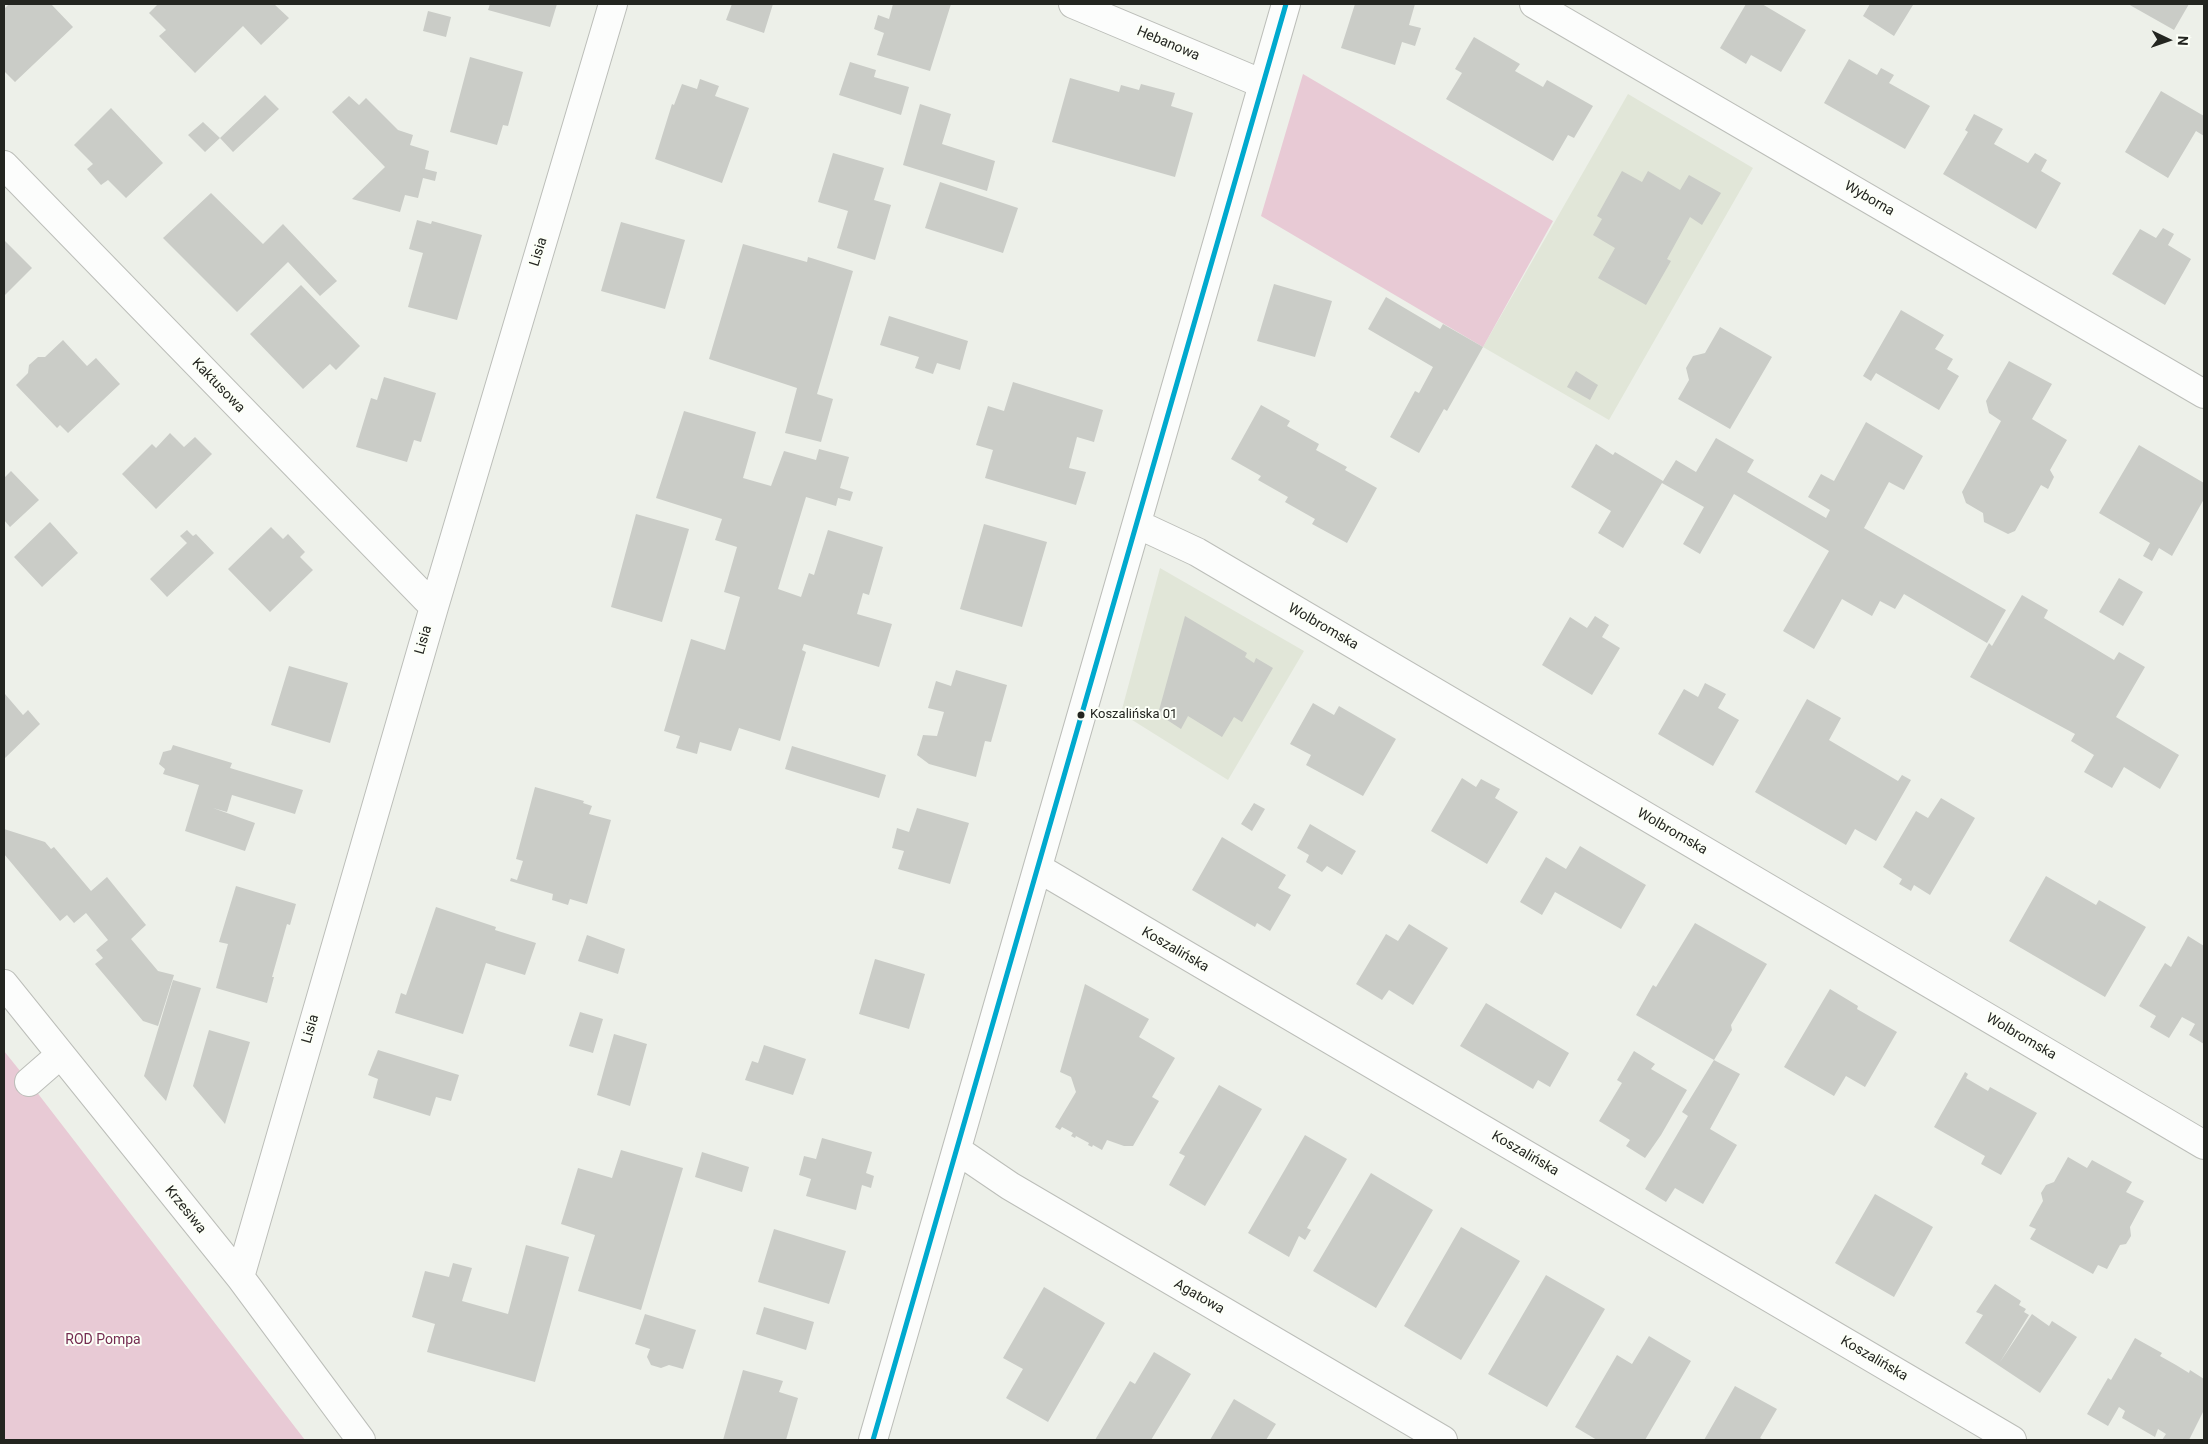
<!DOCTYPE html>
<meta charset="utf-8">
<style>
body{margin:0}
#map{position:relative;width:2208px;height:1444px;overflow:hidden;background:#edf0e9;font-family:Roboto,sans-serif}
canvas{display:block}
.frame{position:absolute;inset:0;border:5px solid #232520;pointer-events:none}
.north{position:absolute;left:2143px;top:15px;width:50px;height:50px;-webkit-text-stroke:4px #fcfff7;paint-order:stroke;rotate:93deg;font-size:14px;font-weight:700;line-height:20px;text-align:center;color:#232520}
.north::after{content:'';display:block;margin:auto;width:18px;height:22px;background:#232520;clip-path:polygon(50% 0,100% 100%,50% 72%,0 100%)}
</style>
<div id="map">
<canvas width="2208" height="1444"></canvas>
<div class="frame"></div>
<div class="north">N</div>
</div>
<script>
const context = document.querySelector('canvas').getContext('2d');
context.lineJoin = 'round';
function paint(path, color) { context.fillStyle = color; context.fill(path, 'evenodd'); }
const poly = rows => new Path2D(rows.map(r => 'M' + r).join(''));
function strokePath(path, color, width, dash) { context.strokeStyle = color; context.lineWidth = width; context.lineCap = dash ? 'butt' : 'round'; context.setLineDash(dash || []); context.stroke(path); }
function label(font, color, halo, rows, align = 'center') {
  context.font = font + ' Roboto,sans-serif'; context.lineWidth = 4; context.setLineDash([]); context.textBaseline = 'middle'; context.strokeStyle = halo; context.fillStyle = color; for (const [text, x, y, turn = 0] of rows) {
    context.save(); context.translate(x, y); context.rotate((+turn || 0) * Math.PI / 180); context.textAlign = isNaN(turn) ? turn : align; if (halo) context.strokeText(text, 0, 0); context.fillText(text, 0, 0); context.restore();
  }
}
paint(poly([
 [1628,94,1753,168,1609,420,1483,347],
 [1160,568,1304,651,1228,780,1121,713]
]), '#e1e6d8');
paint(poly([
 [1303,74,1553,221,1483,347,1261,216],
 [4,1051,29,1082,305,1440,4,1440]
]), '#e8cad5');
paint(poly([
 [9,4,51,4,73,27,15,82,4,71,4,9],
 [158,4,274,4,289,18,261,45,243,26,195,73,159,36,166,30,149,13],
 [490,4,557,4,550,27,488,10],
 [732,4,773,4,764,33,726,20],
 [893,4,951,4,930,71,877,55,884,33,874,29,878,15,889,19],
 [1355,4,1415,4,1409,25,1421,28,1415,46,1402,42,1395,65,1341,48],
 [1746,4,1762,4,1806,30,1781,72,1751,55,1746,64,1720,48],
 [1870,4,1911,4,1913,5,1894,36,1863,16],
 [2128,4,2189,4,2174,30],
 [428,11,451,17,446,37,423,31],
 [1474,37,1520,64,1515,71,1543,87,1547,80,1593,106,1574,138,1568,135,1553,161,1446,99,1462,73,1455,69],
 [470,57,523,72,508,126,503,125,497,145,450,132],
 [1849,59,1877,75,1881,68,1894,75,1889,83,1930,106,1905,149,1824,103],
 [850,62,876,70,874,77,909,87,901,115,839,95],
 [1070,78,1119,92,1121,85,1139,90,1141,84,1175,93,1171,106,1193,113,1175,177,1052,142],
 [700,79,719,86,715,96,749,108,722,183,655,159,672,104,674,105,682,84,697,89],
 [2161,91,2204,116,2204,136,2196,131,2168,178,2125,152],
 [265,95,279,109,233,152,220,138],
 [349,96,359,105,366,98,398,130,413,135,410,145,429,151,425,169,437,172,435,181,423,178,418,198,405,195,400,212,352,199,385,167,332,112],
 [920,104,951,114,942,144,995,161,987,191,903,165],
 [111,108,163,163,126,198,108,180,101,185,87,169,93,164,74,145],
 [1974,114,2003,129,1994,144,2028,163,2035,153,2047,160,2041,171,2061,183,2036,229,1943,174,1968,132,1965,130],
 [203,122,220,138,205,152,188,135],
 [833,153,884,168,874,200,891,205,875,260,837,248,848,211,818,202],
 [1622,171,1642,182,1648,171,1680,190,1689,175,1721,193,1702,225,1690,217,1667,259,1671,261,1646,305,1598,278,1615,248,1593,235,1602,219,1597,216],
 [940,182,1018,208,1003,253,925,228],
 [211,193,263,244,283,224,337,281,320,296,288,262,237,312,163,238],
 [417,220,431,224,432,221,482,235,457,320,408,307,423,253,409,249],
 [621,222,685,240,665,309,601,291],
 [2163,228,2174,234,2168,245,2191,259,2165,305,2112,274,2140,229,2156,238],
 [4,240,32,268,4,296],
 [743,244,807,262,808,257,853,271,817,394,833,399,821,442,785,433,797,388,709,359],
 [1274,284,1332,301,1315,357,1257,341],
 [301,285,360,346,336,370,330,364,303,389,250,334],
 [1386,297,1440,329,1443,324,1483,347,1447,411,1444,409,1419,453,1390,437,1415,391,1419,393,1433,367,1368,329],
 [1901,310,1944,335,1935,349,1953,359,1947,369,1959,376,1939,410,1876,373,1871,381,1863,376],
 [889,316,968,341,960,370,937,363,933,374,915,368,919,357,880,345],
 [1720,327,1772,357,1730,429,1678,399,1689,380,1686,368,1693,356,1705,353],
 [63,340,87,366,96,358,120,384,68,433,60,425,57,428,16,385,28,373,29,365,38,357,45,357],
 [2009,361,2052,384,2032,419,2067,440,2050,470,2054,477,2048,489,2041,485,2015,531,2008,534,1984,522,1983,513,1966,503,1962,492,2001,421,1989,413,1986,401],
 [1576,371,1598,385,1590,400,1567,387],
 [384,377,436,393,421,442,414,440,407,462,356,447,371,398,377,400],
 [1013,382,1103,410,1094,442,1077,437,1069,468,1086,472,1076,505,985,478,993,450,976,445,988,406,1004,411],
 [1261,405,1290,421,1287,426,1319,444,1316,450,1347,467,1345,470,1377,488,1347,543,1312,524,1315,519,1285,502,1288,497,1258,480,1261,476,1231,459],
 [684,411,756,432,743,478,771,486,784,451,816,460,819,449,849,457,840,488,853,492,850,501,838,498,836,506,806,497,778,589,801,597,809,573,814,575,828,530,883,547,869,595,863,593,857,614,892,624,879,667,804,644,802,650,806,652,780,741,739,728,731,751,700,742,697,754,676,748,680,736,664,731,691,639,725,650,740,597,724,592,737,547,715,540,722,519,656,498],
 [1866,422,1923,456,1904,490,1889,482,1864,528,2006,610,1987,643,1904,594,1895,609,1880,601,1872,616,1842,599,1814,649,1783,631,1829,551,1734,494,1700,554,1683,544,1704,507,1662,483,1623,548,1598,533,1611,511,1571,487,1596,444,1613,455,1615,452,1663,481,1676,460,1696,472,1716,438,1754,460,1747,472,1826,518,1830,510,1808,497,1821,474,1834,481],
 [170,433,184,447,195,437,212,454,156,509,122,474,152,444,156,448],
 [2139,445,2204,483,2204,499,2172,556,2159,548,2152,561,2143,556,2150,543,2099,513],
 [11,471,39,500,10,527,4,520,4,478],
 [636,514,689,529,662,622,611,607],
 [50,522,78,553,42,587,14,557],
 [984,524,1047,542,1022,627,960,609],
 [271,527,283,539,288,534,305,552,300,557,313,570,270,612,228,569],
 [187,530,193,536,196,534,214,553,167,597,150,579,187,543,180,536],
 [2119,578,2143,592,2123,626,2099,612],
 [2022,595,2048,610,2044,618,2114,660,2119,652,2145,667,2116,717,2179,755,2160,789,2124,767,2112,788,2084,772,2094,755,2071,741,2075,734,1970,677,1989,643,1992,646],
 [1185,616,1247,653,1245,657,1254,663,1256,658,1273,668,1242,722,1234,717,1222,737,1188,716,1181,729,1158,714],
 [1595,616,1609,625,1602,637,1620,648,1592,695,1542,665,1570,617,1587,628],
 [289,666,348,683,330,743,271,725],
 [956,670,1007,685,991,742,985,741,976,777,929,764,917,755,923,735,937,736,944,712,928,708,936,681,951,686],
 [1705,683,1726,694,1718,708,1739,720,1713,766,1658,734,1684,689,1698,697],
 [5,694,23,715,28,710,40,724,4,759],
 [1807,699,1841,718,1829,740,1898,781,1902,775,1911,780,1876,841,1855,829,1846,845,1755,792],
 [1313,703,1334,715,1339,706,1396,739,1363,796,1306,765,1311,755,1290,744],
 [173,745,232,763,230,768,303,790,295,814,232,795,227,812,213,808,255,823,245,851,185,831,199,785,163,774,165,769,159,764,163,752,171,750],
 [792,746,886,775,879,798,785,769],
 [1462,778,1476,787,1481,779,1500,789,1495,798,1518,812,1487,864,1431,831],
 [535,787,584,801,583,803,592,806,589,814,611,820,587,904,570,899,568,905,552,900,553,894,510,881,511,878,517,880,523,861,516,859],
 [1941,798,1975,818,1930,895,1914,885,1911,891,1899,884,1902,879,1883,867,1916,811,1928,818],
 [1254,803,1265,809,1252,831,1241,824],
 [917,808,969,823,950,884,898,869,904,851,892,848,897,828,909,832],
 [1310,824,1356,851,1342,875,1327,866,1322,872,1306,862,1309,855,1297,848],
 [4,829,45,842,51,849,54,847,91,891,107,877,146,925,131,939,158,971,174,975,158,1026,143,1021,95,964,103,958,96,950,108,940,86,913,74,923,67,915,60,921,4,854],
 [1222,837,1286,875,1278,888,1291,895,1270,931,1257,923,1255,927,1192,890],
 [1580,846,1646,885,1621,929,1555,892,1542,915,1520,902,1546,857,1566,869],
 [2046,876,2096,905,2099,900,2146,927,2105,997,2009,941],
 [236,886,296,904,290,925,287,924,272,977,274,977,267,1003,216,988,228,944,219,942],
 [436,907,496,927,495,930,536,943,525,975,486,963,463,1034,395,1013,401,993,406,995],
 [1695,923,1767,964,1731,1025,1732,1030,1714,1060,1636,1015,1653,985,1656,987],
 [1409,924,1448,948,1413,1005,1389,990,1382,1000,1356,984,1386,934,1398,941],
 [587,935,625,949,618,974,578,961],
 [2188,936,2204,946,2204,1044,2189,1035,2195,1024,2182,1017,2169,1038,2150,1027,2156,1016,2139,1006,2165,963,2171,967],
 [875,959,925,974,909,1029,859,1014],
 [173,980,201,988,166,1101,144,1076],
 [1085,984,1149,1019,1139,1037,1175,1058,1152,1097,1159,1101,1133,1146,1124,1146,1107,1140,1102,1150,1093,1145,1092,1147,1088,1145,1089,1143,1076,1136,1075,1138,1071,1136,1073,1133,1062,1127,1060,1130,1055,1127,1076,1092,1071,1077,1060,1072],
 [1830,989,1858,1006,1857,1009,1897,1032,1865,1087,1846,1076,1834,1096,1784,1067],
 [1486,1003,1569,1053,1550,1087,1538,1080,1533,1089,1460,1046],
 [580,1012,603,1019,593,1053,569,1046],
 [209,1030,250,1042,225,1124,193,1086],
 [614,1034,647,1044,630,1106,597,1095],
 [764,1045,806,1059,793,1095,745,1080,752,1061,758,1063],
 [378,1050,459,1075,451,1101,436,1097,430,1116,373,1098,378,1079,368,1075],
 [1634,1051,1655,1064,1651,1069,1687,1090,1661,1135,1645,1158,1626,1146,1630,1140,1599,1121,1622,1083,1617,1080],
 [1714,1060,1740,1074,1710,1129,1737,1145,1703,1204,1675,1188,1666,1202,1645,1189,1688,1116,1682,1112],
 [1965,1072,1968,1074,1966,1078,1988,1091,1990,1087,2037,1113,2001,1175,1981,1164,1985,1156,1934,1127],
 [1219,1085,1262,1109,1205,1206,1169,1185,1185,1156,1179,1153],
 [1305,1135,1347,1159,1307,1228,1311,1230,1305,1240,1299,1236,1289,1257,1248,1233],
 [822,1138,872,1152,866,1173,874,1176,871,1188,862,1185,856,1210,806,1196,811,1179,799,1175,804,1156,816,1159],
 [621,1150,683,1168,641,1310,578,1291,595,1235,561,1224,578,1168,612,1178],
 [702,1152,749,1167,742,1192,695,1177],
 [2068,1157,2087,1168,2092,1160,2132,1182,2126,1192,2144,1201,2130,1227,2131,1236,2126,1244,2120,1245,2107,1269,2098,1265,2093,1274,2030,1239,2036,1229,2029,1226,2043,1201,2041,1193,2046,1185,2054,1182],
 [1371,1173,1433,1210,1376,1308,1313,1271],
 [1875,1194,1933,1227,1894,1297,1835,1263],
 [1461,1227,1520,1261,1461,1360,1404,1326],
 [774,1229,846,1251,829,1304,758,1282],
 [526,1245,569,1257,535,1382,427,1352,435,1324,412,1317,425,1271,449,1277,453,1263,472,1268,462,1301,508,1314],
 [1546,1275,1605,1309,1547,1407,1488,1374],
 [1995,1284,2021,1301,2019,1305,2026,1309,2024,1312,2029,1315,2000,1362,2032,1314,2049,1326,2052,1321,2077,1337,2040,1393,1965,1343,1983,1315,1976,1312],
 [1044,1287,1105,1323,1048,1422,1006,1398,1023,1369,1003,1358],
 [764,1307,814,1322,806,1350,756,1334],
 [645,1314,696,1330,683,1369,669,1365,661,1368,651,1365,647,1357,650,1349,635,1344],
 [1649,1336,1691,1361,1645,1440,1597,1440,1575,1427,1617,1355,1632,1364],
 [2135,1338,2162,1353,2160,1356,2176,1365,2189,1373,2190,1370,2204,1379,2204,1410,2189,1440,2162,1440,2166,1434,2158,1429,2155,1437,2122,1418,2125,1411,2119,1407,2108,1426,2087,1414,2108,1378,2111,1380],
 [1154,1352,1191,1374,1151,1440,1095,1440,1130,1381,1135,1384],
 [743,1370,783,1381,779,1392,798,1398,786,1440,723,1440],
 [1735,1386,1777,1409,1760,1438,1764,1440,1704,1440],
 [1234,1399,1276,1424,1266,1440,1210,1440]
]), '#caccc7');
const minor = poly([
 [1073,4,1263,84],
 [1534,4,2204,394],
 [4,165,434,607],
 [1137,524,1197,552,2204,1145],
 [1038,868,2012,1440],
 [4,984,240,1277,361,1440],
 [29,1082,60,1055],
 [957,1150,1010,1186,1443,1440],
 [240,1277,434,607,613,4],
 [873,1440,1286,4]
]);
strokePath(minor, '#bcbeb9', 30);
strokePath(minor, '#fcfdfc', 28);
strokePath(poly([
 [873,1440,1286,4]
]), '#00a9ce', 5);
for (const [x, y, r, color] of [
 [1081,715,4.5,"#232520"]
]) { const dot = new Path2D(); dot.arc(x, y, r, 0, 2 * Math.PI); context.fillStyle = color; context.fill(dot); strokePath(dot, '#fcfff7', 2); }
label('13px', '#232520', '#fcfff7', [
 ["Koszalińska 01",1090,715]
], 'left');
label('14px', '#232520', '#fcfff7', [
 ["Hebanowa",1168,44,23],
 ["Wyborna",1869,199,30],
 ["Lisia",539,252,-73],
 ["Kaktusowa",218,386,46],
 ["Wolbromska",1323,627,30],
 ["Lisia",424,640,-74],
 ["Wolbromska",1672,832,30],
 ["Koszalińska",1175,950,30],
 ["Lisia",311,1029,-74],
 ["Wolbromska",2021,1037,30],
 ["Koszalińska",1525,1154,30],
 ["Krzesiwa",185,1210,51],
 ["Agatowa",1199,1297,30],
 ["Koszalińska",1874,1359,30]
]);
label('14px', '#742b50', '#fcfff7', [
 ["ROD Pompa",103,1340]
]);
</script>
